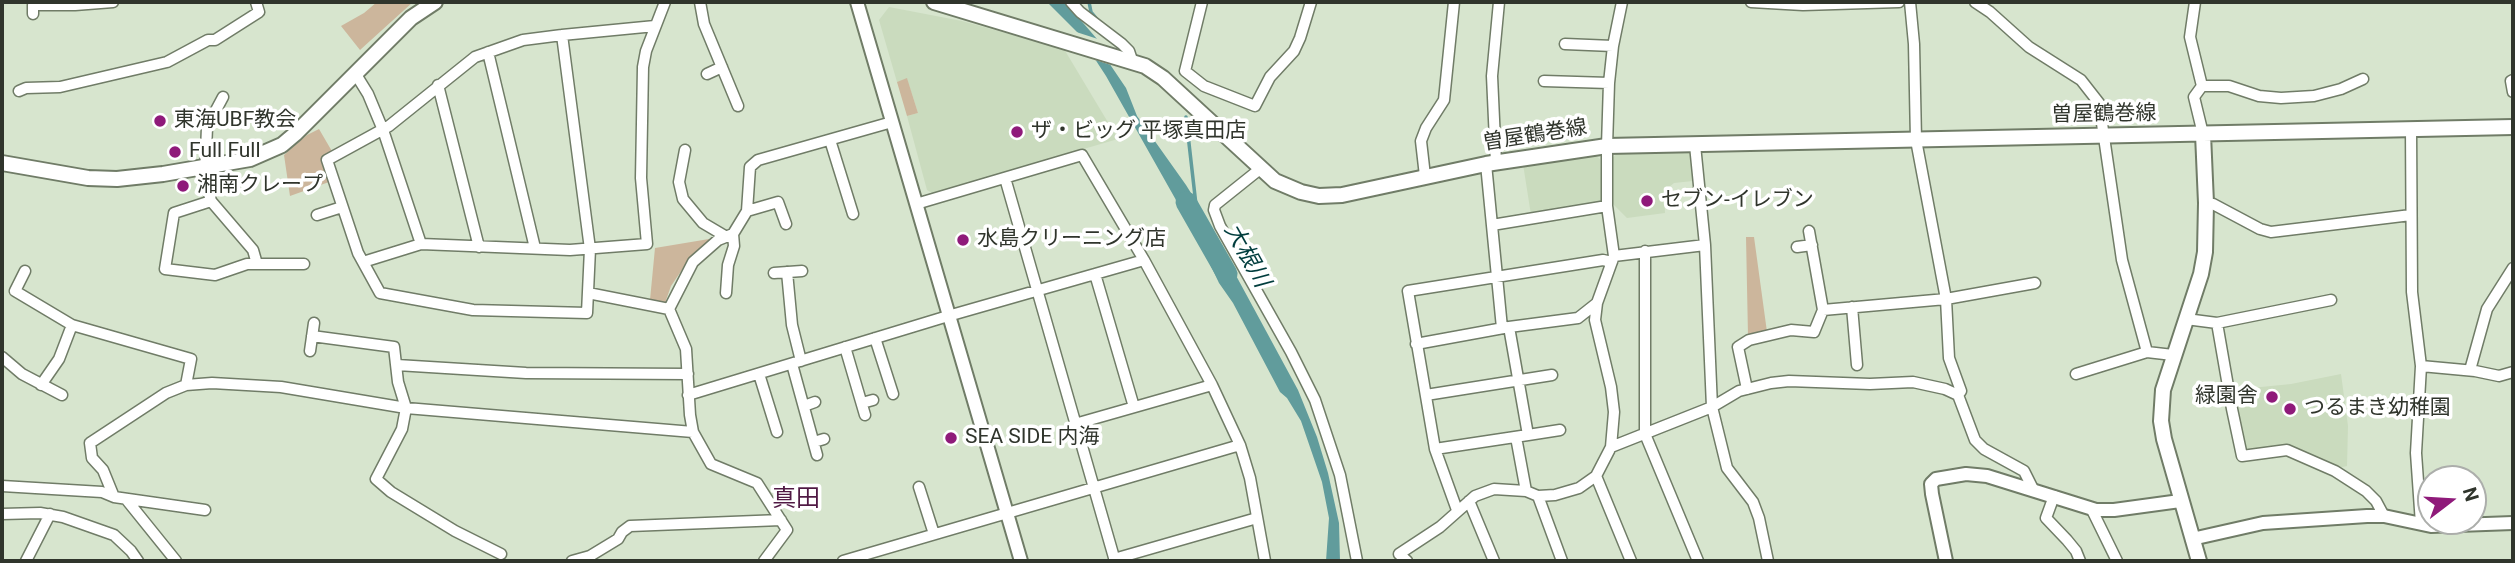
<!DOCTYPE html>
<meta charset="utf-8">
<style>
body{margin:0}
#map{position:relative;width:2515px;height:563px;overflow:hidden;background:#d7e5ce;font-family:Roboto,sans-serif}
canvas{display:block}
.frame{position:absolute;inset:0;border:4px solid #30352c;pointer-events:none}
.north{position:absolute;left:2417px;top:465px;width:70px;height:70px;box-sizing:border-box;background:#fff;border:2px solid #acaeab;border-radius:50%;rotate:73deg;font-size:19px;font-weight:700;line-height:28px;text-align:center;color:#30352c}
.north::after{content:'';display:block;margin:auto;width:24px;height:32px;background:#8f1a7a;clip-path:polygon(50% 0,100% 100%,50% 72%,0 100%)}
</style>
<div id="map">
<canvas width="2515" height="563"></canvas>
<div class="frame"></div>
<div class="north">N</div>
</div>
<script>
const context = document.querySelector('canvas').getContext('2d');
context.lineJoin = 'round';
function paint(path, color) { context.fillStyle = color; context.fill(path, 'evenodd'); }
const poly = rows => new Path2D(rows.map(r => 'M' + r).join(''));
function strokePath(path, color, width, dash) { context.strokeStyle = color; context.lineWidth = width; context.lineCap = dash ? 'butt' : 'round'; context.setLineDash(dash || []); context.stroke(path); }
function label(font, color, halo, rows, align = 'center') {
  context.font = font + ' Roboto,"Noto Sans JP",sans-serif'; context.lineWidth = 7; context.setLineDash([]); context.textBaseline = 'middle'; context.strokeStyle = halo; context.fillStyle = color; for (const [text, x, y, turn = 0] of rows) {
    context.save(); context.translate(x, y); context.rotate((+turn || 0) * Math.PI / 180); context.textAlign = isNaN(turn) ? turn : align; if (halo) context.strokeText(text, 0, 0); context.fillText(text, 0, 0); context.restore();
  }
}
paint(poly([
 [889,7,962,21,1064,49,1118,139,932,193,927,190,907,116,918,113,907,79,897,82,879,20],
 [1691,151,1693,181,1674,183,1664,191,1665,213,1627,218,1613,204,1612,158,1619,152],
 [1593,154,1600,159,1602,203,1531,215,1523,164],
 [2341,374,2348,426,2347,466,2338,468,2287,446,2249,452,2244,448,2231,390,2291,384]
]), '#cadbbe');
paint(poly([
 [377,2,413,2,360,50,341,26,364,13],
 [907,78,918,113,907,116,897,82],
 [319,129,333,153,322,158,329,182,290,196,284,155,307,135],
 [1746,237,1754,237,1767,332,1748,336],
 [715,238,690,258,671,286,665,303,650,300,655,248]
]), '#ccb69c');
paint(poly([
 [1047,2,1065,2,1097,39,1103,54,1126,88,1137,116,1186,185,1201,209,1203,215,1200,222,1201,228,1225,268,1233,270,1298,390,1317,437,1328,473,1339,523,1340,561,1326,561,1329,518,1322,482,1301,421,1287,398,1280,392,1233,303,1219,283,1198,239,1106,76,1078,33]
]), '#619c9c');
paint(poly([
 [1070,30,1101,40,1114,66,1089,58]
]), '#d7e5ce');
strokePath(poly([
 [1089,2,1091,12,1096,18],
 [1186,117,1196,205]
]), '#619c9c', 3.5);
strokePath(poly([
 [1186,202,1227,274]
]), '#619c9c', 21);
const minor = poly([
 [700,2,704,24,738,106],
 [1071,2,1080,12,1122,44,1129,51,1132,60],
 [1202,2,1185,71,1204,86,1255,106,1270,77,1294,51,1300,38,1311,2],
 [1751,2,1803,5,1899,2],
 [1910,2,1914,44,1916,140,1946,299,1949,358,1961,391,1958,395],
 [1975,2,1990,12,2029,47,2081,80,2099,103,2122,260,2147,352],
 [2195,2,2190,37,2202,86],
 [33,14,33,5,75,5,113,2],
 [562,35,590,249,587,313,473,310,380,293,358,253,327,160,389,126,475,57,523,40,562,35,655,26],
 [1565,44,1613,46],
 [488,52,535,248],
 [355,73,368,94,383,130,421,244],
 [707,74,722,67],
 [2513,80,2511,81,2513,92],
 [1544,81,1609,83],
 [438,85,479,247],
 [19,91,26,88,60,87,167,62,208,40,215,40,259,12,256,2],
 [223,97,207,127,205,176,211,201,253,250,257,264],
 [2411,129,2412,292,2421,366,2416,453,2421,524],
 [2203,134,2194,97,2202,86,2229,86,2259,96,2281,98,2314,96,2341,89,2363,79],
 [830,140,853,214],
 [1695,145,1705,245,1712,407,1727,468,1753,502,1759,518,1768,561],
 [685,150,679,182,683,199,703,223,725,236],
 [1496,163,1492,76,1499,2],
 [1486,164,1502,328],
 [1260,169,1215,205,1214,210,1220,226,1291,352,1315,400,1340,475,1357,561],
 [1425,176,1421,141,1426,128,1444,100,1454,2],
 [1005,178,1115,561],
 [211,201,174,213,165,269,215,275,247,264,304,264],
 [2206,203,2213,204,2260,229,2271,232,2411,215],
 [916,204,1082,155,1144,260,1212,385,1240,445,1250,478,1265,561],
 [747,211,778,202,786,224],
 [317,215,342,207],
 [1492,225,1607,206],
 [1797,247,1812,245],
 [1645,251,1645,434,1698,561],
 [1614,256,1705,245],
 [363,262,421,244,570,250,647,244,641,178,643,67,646,51,665,2],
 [25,271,15,291,72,325,191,359,186,385],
 [787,272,792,325,801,361],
 [774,273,802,271],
 [1095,274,1134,407],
 [588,293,669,309],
 [726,293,728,265,734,246,733,234],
 [1852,307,1857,365],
 [1823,310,1946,299,2035,283],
 [2186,319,2217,323,2331,300],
 [2217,323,2232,409,2242,456,2287,450,2335,471,2366,491,2376,501,2384,516],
 [312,336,394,347,398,382,406,408,402,429,376,479,391,492,455,531,501,554],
 [875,338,893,394],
 [1416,344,1509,327,1578,318,1597,303],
 [845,347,865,415],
 [310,351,314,323],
 [2,357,22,374,62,395],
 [792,364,817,455],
 [397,365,526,373,688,374],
 [2421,366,2475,371,2499,376,2513,372],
 [2470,370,2487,309,2513,268],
 [759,374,777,432],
 [2076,374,2147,352,2173,355],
 [41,385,59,359,72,325],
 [1747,389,1738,347,1749,340,1791,330,1814,332,1823,310,1809,231],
 [688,395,948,316,1144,260],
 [1426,395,1552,375],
 [862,403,873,400],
 [804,406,815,402],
 [1075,424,1212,385],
 [1528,435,1560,430],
 [1516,437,1526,491],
 [814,442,824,439],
 [1611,447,1712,407,1739,391,1771,383,1789,381,1870,384,1913,382,1945,389,1958,395,1975,440,1984,449,2024,471,2033,489],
 [1435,449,1528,435,1509,327],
 [1596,476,1631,561],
 [2,486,102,492,114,497,205,510],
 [919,487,934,534],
 [1538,496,1562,561],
 [2054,496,2046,518,2067,540,2076,551,2080,561],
 [114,497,103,470,92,458,90,443,166,393,186,385,212,383,281,387,406,408,693,432],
 [126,499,176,561],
 [1469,501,1494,561],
 [2091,508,2117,561],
 [1457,510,1435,449,1408,291,1603,260,1612,262],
 [2,514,40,513,63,517,114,535,131,551,138,561],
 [1114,559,1257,518],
 [26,561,50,514],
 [572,561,590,556,618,539,622,532,630,526,781,520],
 [764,561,787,530,757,483,711,464,693,432,690,415,686,349,669,309,693,262,718,240,733,234,747,211,750,167,758,160,892,122],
 [843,561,1240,445],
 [1407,561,1399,554,1440,527,1475,496,1494,489,1526,491,1538,496,1555,495,1579,488,1596,476,1611,447,1614,412,1611,387,1595,320,1597,303,1614,256,1607,206,1607,146,1609,83,1613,46,1622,2]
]);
const tertiary = poly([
 [857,2,1021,561],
 [2192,539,2263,523,2367,516,2384,516,2431,526,2513,523],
 [1946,561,1932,494,1931,484,1936,479,1966,474,1987,476,2096,510,2114,510,2180,501]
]);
const secondary = poly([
 [934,2,1145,66,1163,78,1275,181,1301,192,1319,196,1342,195,1486,164,1607,146,2513,127],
 [2,163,88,178,117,179,163,174,250,159,282,145,295,134,411,18,435,2],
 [2199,561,2164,439,2161,421,2163,390,2201,274,2205,252,2206,203,2203,134]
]);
strokePath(minor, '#707c67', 13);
strokePath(tertiary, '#707c67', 16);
strokePath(secondary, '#707c67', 18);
strokePath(minor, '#fff', 10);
strokePath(tertiary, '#fff', 12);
strokePath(secondary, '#fff', 14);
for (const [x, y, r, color] of [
 [160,121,7,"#8f1a7a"],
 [1017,132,7,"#8f1a7a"],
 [175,152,7,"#8f1a7a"],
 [183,186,7,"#8f1a7a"],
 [1647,201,7,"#8f1a7a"],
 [963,240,7,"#8f1a7a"],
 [2272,397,7,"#8f1a7a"],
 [2290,409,7,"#8f1a7a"],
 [951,438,7,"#8f1a7a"]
]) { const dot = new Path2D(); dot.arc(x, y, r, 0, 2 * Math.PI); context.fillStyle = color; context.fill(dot); strokePath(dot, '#fff', 2.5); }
label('21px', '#30352c', '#fff', [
 ["曽屋鶴巻線",2104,115,-1],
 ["曽屋鶴巻線",1535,136,-9]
]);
label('21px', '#30352c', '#fff', [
 ["東海UBF教会",174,121],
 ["ザ・ビッグ 平塚真田店",1031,132],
 ["Full Full",189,152],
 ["湘南クレープ",197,186],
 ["セブン-イレブン",1661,201],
 ["水島クリーニング店",977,240],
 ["緑園舎",2258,397,"right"],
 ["つるまき幼稚園",2304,409],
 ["SEA SIDE 内海",965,438]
], 'left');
label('italic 23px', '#013d3d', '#fff', [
 ["大根川",1246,256,61]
]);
label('24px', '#501944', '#fff', [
 ["真田",796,500]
]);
</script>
